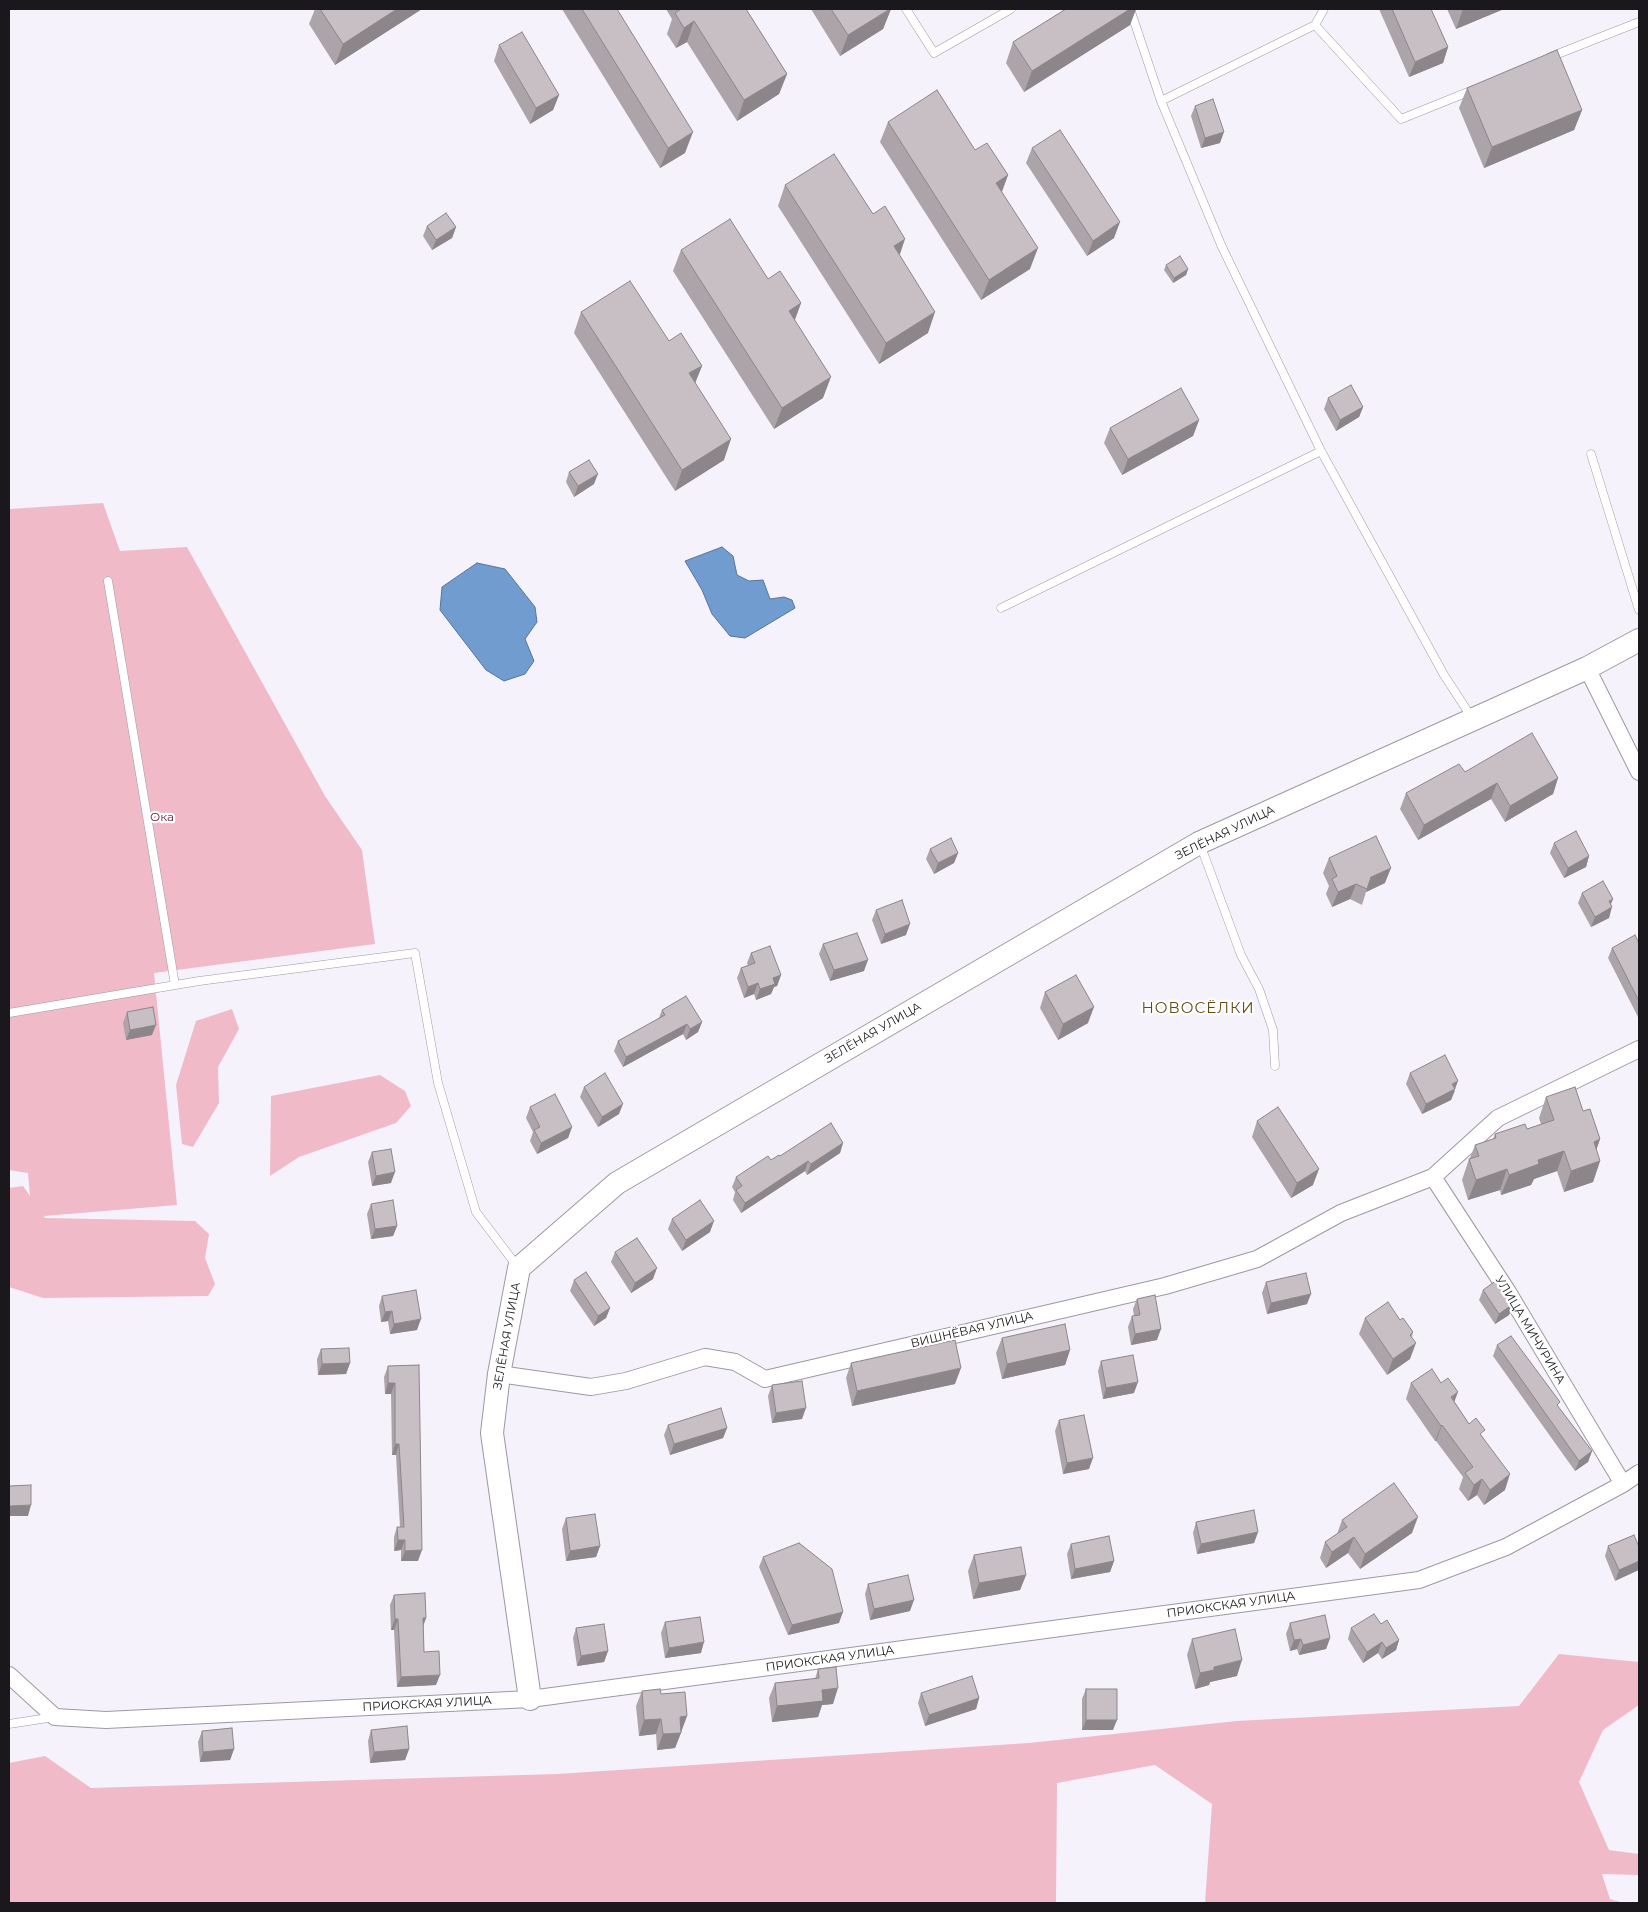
<!DOCTYPE html>
<meta charset="utf-8">
<style>
body{margin:0}
#map{position:relative;width:1648px;height:1912px;overflow:hidden;background:#f6f2fb;font-family:Montserrat,sans-serif}
canvas{display:block}
.frame{position:absolute;inset:0;border:10px solid #1a181c;pointer-events:none}
</style>
<div id="map">
<canvas width="1648" height="1912"></canvas>
<div class="frame"></div>
</div>
<script>
const context = document.querySelector('canvas').getContext('2d');
context.lineJoin = 'round';
function paint(path, color) { context.fillStyle = color; context.fill(path, 'evenodd'); }
const poly = rows => new Path2D(rows.map(r => 'M' + r).join(''));
function strokePath(path, color, width, dash) { context.strokeStyle = color; context.lineWidth = width; context.lineCap = dash ? 'butt' : 'round'; context.setLineDash(dash || []); context.stroke(path); }
function label(font, color, halo, rows, align = 'center') {
  context.font = font + ' Montserrat,sans-serif'; context.lineWidth = 4.5; context.setLineDash([]); context.textBaseline = 'middle'; context.strokeStyle = halo; context.fillStyle = color; for (const [text, x, y, turn = 0] of rows) {
    context.save(); context.translate(x, y); context.rotate((+turn || 0) * Math.PI / 180); context.textAlign = isNaN(turn) ? turn : align; if (halo) context.strokeText(text, 0, 0); context.fillText(text, 0, 0); context.restore();
  }
}
paint(poly([
 [103,503,120,551,187,547,325,796,362,850,375,944,154,973,177,1205,44,1216,45,1218,195,1221,209,1234,205,1258,215,1284,208,1296,43,1298,9,1287,9,1188,23,1186,30,1196,28,1173,9,1170,9,509],
 [232,1009,239,1029,218,1067,219,1103,193,1147,182,1144,176,1085,196,1021],
 [380,1075,405,1091,411,1106,396,1123,299,1157,270,1176,271,1096],
 [1559,1654,1639,1662,1639,1705,1603,1730,1579,1782,1609,1850,1639,1854,1639,1875,1602,1874,1610,1899,1623,1903,1205,1903,1212,1804,1155,1765,1057,1783,1056,1903,9,1903,9,1763,45,1756,91,1788,557,1774,1029,1743,1237,1721,1519,1706]
]), '#f0bac8');
const water = poly([
 [722,547,733,556,737,575,749,581,763,580,770,599,784,597,792,600,795,608,745,638,730,636,712,614,702,590,685,561,722,547],
 [477,563,505,569,535,607,537,622,525,639,534,661,525,674,504,681,486,670,440,610,442,587,477,563]
]);
paint(water, '#719ccf');
strokePath(water, '#577499', 1);
const lane = poly([
 [906,9,934,53,1011,9],
 [1130,9,1161,101,1222,247,1321,451,1444,675,1472,718],
 [1315,25,1324,9],
 [1550,57,1639,22],
 [1161,101,1315,25,1401,119,1473,90],
 [1591,454,1639,610],
 [108,581,175,985],
 [1001,608,1321,451],
 [1200,844,1241,955,1259,989,1273,1030,1275,1066],
 [9,1013,199,981,415,953,438,1083,476,1212,517,1266],
 [9,1724,54,1717]
]);
const street = poly([
 [1587,668,1639,772],
 [1433,1177,1508,1292,1623,1484],
 [499,1374,591,1387,626,1381,705,1357,735,1362,765,1379,1165,1286,1257,1259,1341,1213,1433,1177,1498,1118,1639,1049],
 [9,1675,55,1717,106,1720,530,1699,1419,1580,1506,1547,1623,1484,1639,1473]
]);
const secondary = poly([
 [530,1699,492,1433,499,1374,519,1268,617,1183,1199,843,1587,668,1639,640]
]);
strokePath(lane, '#9d99a1', 9);
strokePath(street, '#9d99a1', 18);
strokePath(secondary, '#9d99a1', 24);
strokePath(lane, '#fff', 8);
strokePath(street, '#fff', 16);
strokePath(secondary, '#fff', 22);
paint(poly([
 [315,9,422,9,335,65,309,24],
 [562,9,617,9,685,153,660,168],
 [666,9,746,9,787,74,779,94,737,121,687,42,676,48,667,34,672,19],
 [811,9,891,9,883,29,840,56],
 [1066,9,1136,9,1130,25,1024,92,1006,63,1013,42],
 [1379,9,1431,9,1448,47,1443,63,1409,77],
 [1447,9,1504,9,1456,29],
 [499,45,559,95,553,110,530,124,494,61],
 [1467,88,1582,110,1574,130,1484,168,1459,108],
 [1195,106,1220,143,1201,148,1191,116],
 [888,122,975,150,1008,175,1002,192,1030,269,981,300,880,142],
 [1032,148,1114,238,1087,256,1026,163],
 [785,185,928,333,879,364,778,206],
 [427,226,456,227,452,238,432,250,423,236],
 [681,250,768,279,801,303,795,320,823,398,774,429,673,271],
 [1166,265,1188,269,1186,275,1173,283,1164,270],
 [581,312,669,341,702,366,695,382,724,460,675,491,574,333],
 [1328,398,1363,407,1359,417,1336,431,1324,409],
 [1199,420,1193,436,1122,475,1104,443,1110,428],
 [569,472,594,484,574,497,566,482],
 [1465,772,1558,778,1553,794,1505,822,1491,799,1418,840,1400,809,1406,793],
 [1554,843,1589,856,1586,867,1564,878,1550,853],
 [930,849,958,853,954,863,934,874,926,859],
 [1329,858,1385,883,1366,892,1362,905,1350,899,1332,907,1326,894,1329,886,1323,873],
 [1582,893,1611,904,1609,918,1591,927,1578,903],
 [876,910,906,935,881,944,872,920],
 [1639,943,1639,1019,1608,958,1612,948],
 [823,944,864,971,830,981,819,954],
 [751,953,781,975,777,986,774,987,771,994,756,1000,754,994,744,998,737,978,741,968,748,965,747,963],
 [1045,992,1088,1023,1058,1040,1040,1008],
 [662,1010,702,1022,698,1032,686,1040,683,1034,623,1067,614,1051,618,1041,659,1018],
 [127,1012,152,1035,126,1040,123,1023],
 [1410,1073,1455,1091,1451,1100,1422,1114,1406,1084],
 [584,1087,619,1114,598,1127,580,1097],
 [1546,1097,1583,1111,1600,1139,1596,1150,1600,1161,1593,1182,1564,1192,1557,1171,1534,1179,1531,1185,1501,1195,1500,1190,1468,1200,1462,1180,1469,1159,1470,1158,1475,1145,1493,1139,1495,1134,1527,1129,1541,1124,1539,1118],
 [530,1107,572,1127,568,1138,537,1154,530,1141,533,1132,526,1118],
 [1257,1121,1313,1185,1291,1198,1252,1137],
 [843,1143,840,1153,807,1175,805,1171,741,1213,733,1200,735,1192,732,1187,736,1177,780,1156],
 [372,1152,391,1183,372,1186,368,1162],
 [371,1204,397,1226,393,1236,371,1239,367,1214],
 [672,1219,710,1232,682,1251,668,1229],
 [615,1252,653,1279,631,1293,611,1262],
 [574,1280,610,1308,606,1318,594,1326,570,1291],
 [1266,1282,1307,1304,1267,1314,1262,1293],
 [1483,1290,1513,1304,1509,1315,1495,1324,1479,1300],
 [382,1296,417,1330,390,1334,388,1321,381,1322,379,1306],
 [1137,1299,1157,1340,1131,1345,1128,1327,1132,1316,1134,1316,1133,1309],
 [1365,1318,1400,1320,1413,1332,1412,1337,1410,1359,1387,1375,1359,1334],
 [1002,1338,1070,1350,1065,1365,1002,1379,996,1353],
 [1497,1345,1558,1407,1592,1451,1588,1462,1575,1471,1493,1356],
 [321,1349,350,1363,346,1374,318,1375,317,1359],
 [1101,1361,1134,1393,1103,1399,1098,1371],
 [851,1363,955,1384,852,1406,846,1378],
 [419,1365,418,1561,401,1561,401,1550,394,1551,394,1537,397,1527,400,1527,396,1455,392,1455,391,1394,385,1394,384,1377,388,1366],
 [1411,1383,1454,1401,1469,1424,1483,1437,1505,1490,1484,1505,1477,1495,1468,1501,1459,1489,1463,1477,1436,1441,1435,1441,1406,1399],
 [772,1385,802,1419,772,1423,768,1396],
 [1059,1420,1089,1469,1063,1474,1055,1431],
 [668,1425,727,1428,723,1438,670,1455,664,1435],
 [566,1518,600,1546,596,1557,566,1561,562,1529],
 [1342,1520,1412,1533,1360,1569,1348,1553,1326,1568,1320,1558,1325,1542,1337,1534],
 [1196,1522,1258,1532,1254,1543,1197,1554,1193,1533],
 [1634,1535,1615,1581,1605,1556,1608,1546],
 [1071,1544,1114,1561,1110,1572,1071,1579,1067,1554],
 [974,1555,1026,1575,1020,1590,973,1599,968,1571],
 [763,1557,839,1623,788,1635,759,1567],
 [868,1584,910,1611,870,1620,865,1594],
 [394,1595,426,1618,423,1627,424,1652,436,1685,397,1687,394,1630,391,1630,390,1605],
 [665,1622,701,1653,665,1658,661,1633],
 [1290,1623,1330,1638,1326,1649,1299,1655,1297,1649,1290,1651,1286,1634],
 [1381,1624,1399,1640,1396,1650,1382,1659,1378,1653,1363,1663,1348,1639,1351,1628],
 [576,1628,608,1651,604,1662,577,1666,573,1638],
 [1192,1639,1237,1676,1210,1682,1209,1685,1195,1689,1187,1655],
 [818,1669,833,1704,822,1705,818,1717,772,1722,769,1698,775,1683,815,1679],
 [1086,1689,1113,1730,1082,1730,1082,1699],
 [642,1691,661,1694,687,1716,675,1748,657,1750,656,1734,639,1736,636,1706],
 [921,1693,979,1698,976,1709,925,1726,918,1703],
 [371,1730,409,1749,405,1760,370,1763,368,1741],
 [202,1731,234,1749,230,1760,200,1762,198,1742]
]), '#aca4a9');
paint(poly([
 [397,9,422,9,335,65,343,44],
 [891,9,883,29,840,56,848,35],
 [1130,9,1136,9,1130,25,1024,92,1032,71],
 [1463,9,1504,9,1456,29],
 [694,21,687,42,676,48,684,28],
 [1448,47,1443,63,1409,77,1415,62],
 [787,74,779,94,737,121,744,100],
 [559,95,553,110,530,124,536,108],
 [1582,110,1574,130,1484,168,1492,147],
 [693,132,685,153,660,168,668,148],
 [1224,132,1220,143,1201,148,1205,138],
 [1008,175,1000,196,996,183],
 [1120,222,1114,238,1087,256,1093,241],
 [456,227,452,238,432,250,436,240],
 [905,239,898,260,894,246],
 [1038,248,1030,269,981,300,989,280],
 [1188,269,1186,275,1173,283,1174,278],
 [801,303,793,324,789,311],
 [935,312,928,333,879,364,886,343],
 [702,366,694,386,689,373],
 [831,377,823,398,774,429,782,408],
 [1363,407,1359,417,1336,431,1340,420],
 [1199,420,1193,436,1122,475,1128,459],
 [731,439,724,460,675,491,682,470],
 [598,474,594,484,574,497,578,486],
 [1558,778,1553,794,1505,822,1510,806],
 [1497,783,1491,799,1418,840,1424,825],
 [958,853,954,863,934,874,938,863],
 [1589,856,1586,867,1564,878,1568,868],
 [1391,868,1385,883,1366,892,1371,877],
 [1356,884,1350,899,1332,907,1338,892],
 [1613,899,1609,909,1612,907,1609,918,1591,927,1595,917,1609,901],
 [910,924,906,935,881,944,885,934],
 [868,960,864,971,830,981,834,970],
 [781,975,777,986,774,987,771,994,756,1000,760,989,773,978],
 [758,983,754,994,744,998,748,987],
 [1094,1007,1088,1023,1058,1040,1063,1024],
 [702,1022,698,1032,686,1040,690,1029],
 [687,1024,683,1034,623,1067,626,1057],
 [156,1025,152,1035,126,1040,130,1030],
 [1458,1081,1451,1100,1422,1114,1426,1104,1452,1084],
 [623,1104,619,1114,598,1127,602,1117],
 [572,1127,568,1138,537,1154,541,1143],
 [1600,1139,1593,1160,1594,1142],
 [843,1143,840,1153,807,1175,811,1164],
 [1564,1151,1557,1171,1534,1179,1531,1185,1501,1195,1509,1175,1538,1160],
 [808,1161,805,1171,741,1213,745,1203],
 [1600,1161,1593,1182,1564,1192,1571,1171],
 [1319,1169,1313,1185,1291,1198,1297,1183],
 [1507,1169,1500,1190,1468,1200,1476,1180],
 [395,1172,391,1183,372,1186,376,1176],
 [714,1221,710,1232,682,1251,686,1240],
 [397,1226,393,1236,371,1239,375,1229],
 [657,1268,653,1279,631,1293,635,1283],
 [1311,1294,1307,1304,1267,1314,1271,1303],
 [1513,1304,1509,1315,1495,1324,1499,1314],
 [610,1308,606,1318,594,1326,598,1316],
 [392,1311,388,1321,381,1322,385,1312],
 [421,1319,417,1330,390,1334,394,1324],
 [1161,1329,1157,1340,1131,1345,1135,1334],
 [1416,1343,1410,1359,1387,1375,1393,1359],
 [1070,1350,1065,1365,1002,1379,1007,1364],
 [350,1363,346,1374,318,1375,322,1364],
 [961,1368,955,1384,852,1406,857,1391],
 [1138,1382,1134,1393,1103,1399,1106,1388],
 [388,1383,395,1383,391,1394,385,1394],
 [1458,1392,1452,1408,1451,1397],
 [806,1408,802,1419,772,1423,776,1413],
 [1442,1425,1436,1441,1435,1441,1441,1426],
 [727,1428,723,1438,670,1455,674,1444],
 [395,1444,399,1444,396,1455,392,1455],
 [1592,1451,1588,1462,1575,1471,1579,1461],
 [1093,1458,1089,1469,1063,1474,1067,1463],
 [1510,1474,1505,1490,1484,1505,1490,1490],
 [1482,1479,1477,1495,1468,1501,1474,1485],
 [31,1505,28,1516,9,1516,9,1506],
 [1418,1517,1412,1533,1360,1569,1365,1554],
 [1258,1532,1254,1543,1197,1554,1201,1544],
 [1354,1537,1348,1553,1326,1568,1332,1552],
 [398,1540,405,1540,401,1550,394,1551],
 [600,1546,596,1557,566,1561,570,1551],
 [422,1550,418,1561,401,1561,405,1551],
 [1114,1561,1110,1572,1071,1579,1075,1569],
 [1639,1561,1639,1570,1615,1581,1619,1570],
 [1026,1575,1020,1590,973,1599,979,1583],
 [914,1600,910,1611,870,1620,874,1609],
 [843,1612,839,1623,788,1635,792,1625],
 [423,1618,426,1618,422,1628],
 [395,1619,398,1619,394,1630,391,1630],
 [1330,1638,1326,1649,1299,1655,1303,1645],
 [1301,1639,1297,1649,1290,1651,1294,1640],
 [1399,1640,1396,1650,1382,1659,1386,1648],
 [704,1642,701,1653,665,1658,669,1648],
 [1382,1642,1378,1653,1363,1663,1367,1652],
 [608,1651,604,1662,577,1666,581,1656],
 [1242,1660,1237,1676,1210,1682,1209,1685,1195,1689,1200,1673,1214,1667],
 [440,1675,436,1685,397,1687,401,1677],
 [838,1688,833,1704,822,1705,818,1717,772,1722,777,1706,822,1690],
 [979,1698,976,1709,925,1726,929,1715],
 [687,1716,681,1732,674,1733,680,1717],
 [661,1719,656,1734,639,1736,644,1720],
 [1086,1720,1117,1720,1113,1730,1082,1730],
 [681,1733,675,1748,657,1750,663,1734],
 [234,1749,230,1760,200,1762,203,1752],
 [409,1749,405,1760,370,1763,374,1752]
]), '#8c868a');
const building = poly([
 [320,9,397,9,343,44,320,9],
 [582,9,617,9,693,132,668,148,582,9],
 [681,9,746,9,787,74,744,100,694,21,684,28,675,13,681,9],
 [831,9,890,9,848,35,831,9],
 [1066,9,1130,9,1032,71,1013,42,1066,9],
 [1392,9,1431,9,1448,47,1415,62,1392,9],
 [522,32,559,95,536,108,499,45,522,32],
 [1557,50,1582,110,1492,147,1467,88,1557,50],
 [937,90,975,150,987,143,1008,175,996,183,1038,248,989,280,888,122,937,90],
 [1213,99,1224,132,1205,138,1195,106,1213,99],
 [1060,130,1120,222,1093,241,1032,148,1060,130],
 [834,154,873,214,885,206,905,239,894,246,935,312,886,343,785,185,834,154],
 [446,213,456,227,436,240,427,226,446,213],
 [730,219,768,279,780,271,801,303,789,311,831,377,782,408,681,250,730,219],
 [1180,256,1188,269,1174,278,1166,265,1180,256],
 [630,281,669,341,681,333,702,366,689,373,731,439,682,470,581,312,630,281],
 [1351,385,1363,407,1340,420,1328,398,1351,385],
 [1181,388,1199,420,1128,459,1110,428,1181,388],
 [589,460,598,474,578,486,569,472,589,460],
 [1532,733,1558,778,1510,806,1497,783,1424,825,1406,793,1459,764,1465,772,1532,733],
 [1576,831,1589,856,1568,868,1554,843,1576,831],
 [1376,836,1391,868,1371,877,1367,889,1356,884,1338,892,1332,879,1337,876,1329,858,1376,836],
 [951,838,958,853,938,863,930,849,951,838],
 [1603,881,1613,899,1609,901,1612,907,1595,917,1582,893,1603,881],
 [902,900,910,924,885,934,876,910,902,900],
 [857,933,868,960,834,970,823,944,857,933],
 [1635,935,1639,943,1639,1001,1612,948,1635,935],
 [770,946,781,975,773,978,775,984,760,989,758,983,748,987,741,968,755,963,751,953,770,946],
 [1076,975,1094,1007,1063,1024,1045,992,1076,975],
 [686,996,702,1022,690,1029,687,1024,626,1057,618,1041,665,1015,662,1010,686,996],
 [153,1007,156,1025,130,1030,127,1012,153,1007],
 [1445,1055,1458,1081,1452,1084,1455,1089,1426,1104,1410,1073,1445,1055],
 [605,1073,623,1104,602,1117,584,1087,605,1073],
 [1575,1087,1583,1111,1590,1109,1600,1139,1594,1142,1600,1161,1571,1171,1564,1151,1538,1160,1539,1164,1509,1175,1507,1169,1476,1180,1469,1159,1479,1156,1475,1145,1496,1138,1495,1134,1525,1124,1527,1129,1554,1120,1546,1097,1575,1087],
 [555,1094,572,1127,541,1143,534,1130,540,1127,530,1107,555,1094],
 [1278,1107,1319,1169,1297,1183,1257,1121,1278,1107],
 [831,1123,843,1143,811,1164,808,1161,745,1203,736,1190,742,1186,736,1177,768,1156,771,1160,779,1155,780,1156,831,1123],
 [391,1149,395,1172,376,1176,372,1152,391,1149],
 [393,1200,397,1226,375,1229,371,1204,393,1200],
 [700,1200,714,1221,686,1240,672,1219,700,1200],
 [637,1238,657,1268,635,1283,615,1252,637,1238],
 [586,1272,610,1308,598,1316,574,1280,586,1272],
 [1306,1273,1311,1294,1271,1303,1266,1282,1306,1273],
 [1497,1280,1513,1304,1499,1314,1483,1290,1497,1280],
 [416,1290,421,1319,394,1324,392,1311,385,1312,382,1296,416,1290],
 [1155,1295,1161,1329,1135,1334,1132,1316,1140,1315,1137,1299,1155,1295],
 [1388,1302,1400,1320,1403,1318,1413,1332,1410,1335,1416,1343,1393,1359,1365,1318,1388,1302],
 [1065,1324,1070,1350,1007,1364,1002,1338,1065,1324],
 [1511,1336,1560,1402,1557,1405,1592,1451,1579,1461,1497,1345,1511,1336],
 [955,1340,961,1368,857,1391,851,1363,955,1340],
 [349,1348,350,1363,322,1364,321,1349,349,1348],
 [1133,1355,1138,1382,1106,1388,1101,1361,1133,1355],
 [419,1365,422,1550,405,1551,405,1540,398,1540,397,1527,404,1527,399,1444,395,1444,395,1383,388,1383,388,1366,419,1365],
 [1432,1369,1441,1383,1448,1378,1458,1392,1451,1397,1469,1424,1476,1418,1485,1430,1480,1434,1510,1474,1490,1490,1482,1479,1474,1485,1465,1473,1473,1467,1442,1425,1441,1426,1411,1383,1432,1369],
 [802,1381,806,1408,776,1413,772,1385,802,1381],
 [721,1408,727,1428,674,1444,668,1425,721,1408],
 [1084,1415,1093,1458,1067,1463,1059,1420,1084,1415],
 [1394,1483,1418,1517,1365,1554,1354,1537,1332,1552,1325,1542,1347,1527,1342,1520,1394,1483],
 [31,1485,31,1505,9,1506,9,1486,31,1485],
 [1254,1510,1258,1532,1201,1544,1196,1522,1254,1510],
 [595,1514,600,1546,570,1551,566,1518,595,1514],
 [1634,1535,1639,1547,1639,1561,1619,1570,1608,1546,1634,1535],
 [1109,1536,1114,1561,1075,1569,1071,1544,1109,1536],
 [799,1543,832,1569,843,1612,792,1625,763,1557,799,1543],
 [1021,1547,1026,1575,979,1583,974,1555,1021,1547],
 [908,1575,914,1600,874,1609,868,1584,908,1575],
 [425,1593,426,1618,423,1618,424,1652,439,1651,440,1675,401,1677,398,1619,395,1619,394,1595,425,1593],
 [1374,1614,1381,1624,1387,1620,1399,1640,1386,1648,1382,1642,1367,1652,1351,1628,1374,1614],
 [1325,1615,1330,1638,1303,1645,1301,1639,1294,1640,1290,1623,1325,1615],
 [700,1617,704,1642,669,1648,665,1622,700,1617],
 [604,1624,608,1651,581,1656,576,1628,604,1624],
 [1235,1629,1242,1660,1214,1667,1214,1670,1200,1673,1192,1639,1235,1629],
 [836,1667,838,1688,822,1690,823,1701,777,1706,775,1683,819,1678,818,1669,836,1667],
 [972,1676,979,1698,929,1715,921,1693,972,1676],
 [660,1689,661,1694,685,1692,687,1716,680,1717,681,1733,663,1734,661,1719,644,1720,642,1691,660,1689],
 [1086,1689,1117,1689,1117,1720,1086,1720,1086,1689],
 [407,1726,409,1749,374,1752,371,1730,407,1726],
 [232,1728,234,1749,203,1752,202,1731,232,1728]
]);
paint(building, '#c8bfc5');
strokePath(building, '#8c868a', 1);
label('12px', '#651134', '#fff', [
 ["Ока",162,817]
]);
label('12px', '#1a181c', '#fff', [
 ["ЗЕЛЁНАЯ УЛИЦА",1225,833,-26],
 ["ЗЕЛЁНАЯ УЛИЦА",873,1033,-30],
 ["ВИШНЁВАЯ УЛИЦА",972,1330,-13],
 ["УЛИЦА МИЧУРИНА",1530,1330,59],
 ["ЗЕЛЁНАЯ УЛИЦА",507,1336,-80],
 ["ПРИОКСКАЯ УЛИЦА",1231,1605,-8],
 ["ПРИОКСКАЯ УЛИЦА",830,1659,-8],
 ["ПРИОКСКАЯ УЛИЦА",427,1704,-3]
]);
context.letterSpacing = '1px';
label('15px', '#664b12', '#fff', [
 ["НОВОСЁЛКИ",1198,1009]
]);
context.letterSpacing = '0px';
</script>
